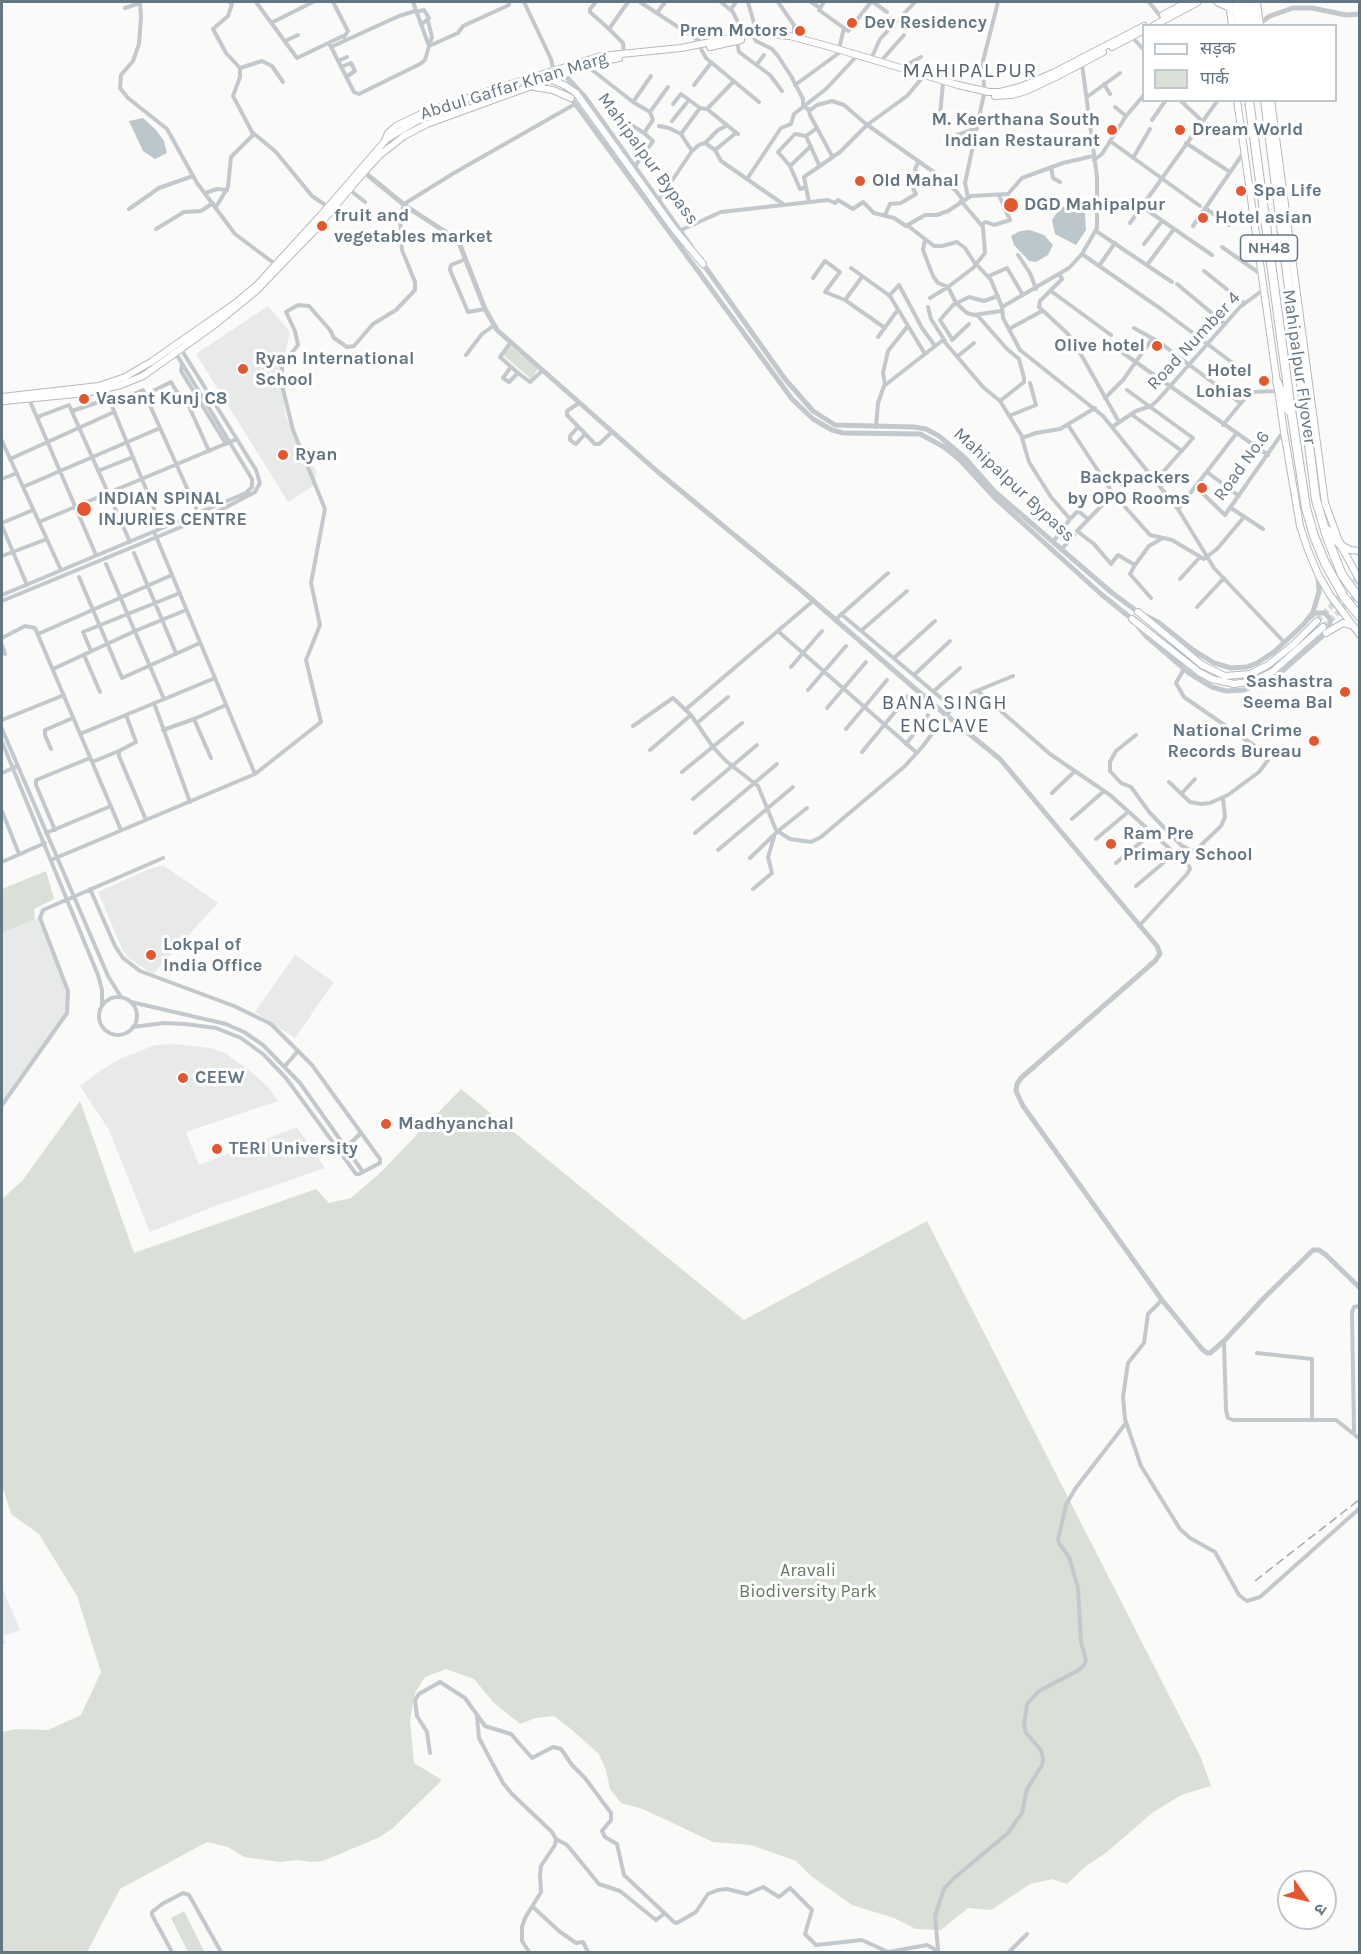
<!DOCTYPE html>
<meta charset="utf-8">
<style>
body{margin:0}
#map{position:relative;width:1361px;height:1954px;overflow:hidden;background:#fafaf8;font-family:Karla,"Noto Sans Devanagari",sans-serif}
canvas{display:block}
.frame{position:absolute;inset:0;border:3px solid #657683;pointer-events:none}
.legend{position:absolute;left:1142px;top:24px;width:195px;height:78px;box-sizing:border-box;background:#fff;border:2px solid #c1c8cd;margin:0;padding:8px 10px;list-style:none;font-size:18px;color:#657683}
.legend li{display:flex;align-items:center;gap:12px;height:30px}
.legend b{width:30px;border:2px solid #c1c8cd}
.north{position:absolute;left:1277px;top:1870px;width:60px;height:60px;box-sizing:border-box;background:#fff;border:2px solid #c1c8cd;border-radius:50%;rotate:124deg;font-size:16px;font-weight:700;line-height:24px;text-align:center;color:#657683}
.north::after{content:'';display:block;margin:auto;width:21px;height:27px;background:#e4572e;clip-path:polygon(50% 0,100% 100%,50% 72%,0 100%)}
</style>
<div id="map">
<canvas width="1361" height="1954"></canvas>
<div class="frame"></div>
<ul class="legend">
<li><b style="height:8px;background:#fff"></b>सड़क</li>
<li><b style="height:16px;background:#dadfd7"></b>पार्क</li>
</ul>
<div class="north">उ</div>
</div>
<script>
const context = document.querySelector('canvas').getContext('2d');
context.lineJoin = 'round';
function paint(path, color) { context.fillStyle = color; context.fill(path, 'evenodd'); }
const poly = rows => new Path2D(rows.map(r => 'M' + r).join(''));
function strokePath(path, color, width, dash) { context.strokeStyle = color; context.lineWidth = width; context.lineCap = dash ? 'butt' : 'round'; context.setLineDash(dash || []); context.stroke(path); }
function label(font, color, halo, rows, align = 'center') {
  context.font = font + ' Karla,sans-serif'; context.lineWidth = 6; context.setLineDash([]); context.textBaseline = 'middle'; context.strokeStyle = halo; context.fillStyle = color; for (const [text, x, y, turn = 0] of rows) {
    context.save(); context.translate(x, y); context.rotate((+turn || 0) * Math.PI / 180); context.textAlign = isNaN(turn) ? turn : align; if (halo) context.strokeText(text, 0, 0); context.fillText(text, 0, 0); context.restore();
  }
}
paint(poly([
 [268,306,290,332,281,372,286,417,316,471,315,485,288,502,196,354],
 [163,865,218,903,153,974,128,958,122,949,98,892,149,869],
 [39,917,68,991,67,1013,2,1108,2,933],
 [295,955,334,982,295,1038,255,1012],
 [174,1044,210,1048,225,1053,250,1071,268,1087,278,1101,186,1132,199,1165,297,1127,325,1168,215,1206,150,1232,109,1130,80,1086,101,1070,120,1059,155,1045],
 [2,1587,20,1630,3,1636,6,1644,2,1645]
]), '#e8e9e9');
paint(poly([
 [508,345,511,346,538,369,531,379,502,354],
 [46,871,54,899,34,909,35,919,2,933,2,889],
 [461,1089,744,1320,927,1221,1201,1758,1211,1786,1181,1795,1152,1813,1107,1852,1085,1867,1067,1884,1052,1879,1030,1884,991,1910,968,1908,941,1930,916,1929,894,1918,852,1905,811,1876,796,1861,751,1845,713,1842,643,1809,621,1803,610,1789,606,1770,599,1754,571,1729,554,1716,536,1718,520,1724,493,1702,474,1679,446,1669,425,1677,415,1693,410,1720,414,1763,442,1780,393,1828,380,1837,323,1861,310,1862,297,1860,280,1862,244,1857,228,1847,207,1842,120,1889,87,1952,2,1952,2,1732,16,1729,48,1730,81,1715,101,1672,77,1596,39,1534,11,1514,2,1485,2,1199,22,1181,80,1101,134,1253,316,1189,329,1203,351,1198,381,1172],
 [184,1911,204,1951,201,1952,188,1952,171,1918]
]), '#dadfd7');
paint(poly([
 [143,118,156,130,164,141,167,153,155,159,143,151,129,121],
 [1072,204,1085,213,1086,230,1076,245,1055,234,1052,220,1060,208],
 [1030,230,1044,235,1053,245,1048,255,1036,262,1029,261,1014,245,1011,236,1020,231]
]), '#bbc7cb');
strokePath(poly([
 [1317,621,1360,576],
 [1323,627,1359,593]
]), '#d5d9db', 6, [6, 3]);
const secondary = poly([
 [1217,2,1230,8],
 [1229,2,1232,26],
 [1240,2,1243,26],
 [1246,2,1249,26],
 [1257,2,1260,26],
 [1237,100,1284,432,1300,526,1308,550,1318,574,1330,595,1360,635],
 [1271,100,1325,503,1340,544,1360,581],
 [1340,544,1350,550,1360,551],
 [1138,612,1202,665,1225,676,1250,674,1268,665,1293,645,1317,621],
 [1132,619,1199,672,1212,679,1234,684,1254,681,1272,672,1323,627],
 [1326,633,1343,623,1351,625]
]);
const primary = poly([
 [1163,15,1187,2],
 [1153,26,1198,2],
 [710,47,741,40],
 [1112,47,1144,30],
 [534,87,553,90,571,98],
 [576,93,674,229,703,264],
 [995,96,1012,95,1026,91,1058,76,1103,52],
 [385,140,417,121,465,103],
 [2,397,99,386,125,377,151,362,237,302,258,284,322,214,385,141,388,133,396,126,425,112,501,87,601,56,681,48,746,35,767,34,790,36,827,46,958,85,989,92,1000,92,1020,87,1053,73,1144,26],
 [4,401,86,393,121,385,143,376,217,323,256,291,315,230,364,172,381,154,404,136,427,124,592,64,619,58]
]);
const motorway = poly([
 [1236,2,1239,26],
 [1252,2,1255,26],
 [1249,100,1289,396,1306,508,1314,536,1325,563,1344,597,1360,617],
 [1265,100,1316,500,1327,537,1342,575,1360,599],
 [1277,382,1288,410],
 [1326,529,1340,544]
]);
strokePath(secondary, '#b3babf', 8);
strokePath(primary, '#b5babe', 8);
strokePath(motorway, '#b4b9bd', 10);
strokePath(poly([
 [140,2,141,18,139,44,133,61,121,75,120,88,128,98,167,129,197,183,235,234,275,264],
 [230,2,232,4,228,16,213,29,226,53,240,68,262,61,272,66,283,82],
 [256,2,297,58,343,36],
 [333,2,348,31,344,37],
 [413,2,429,46],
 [524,2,551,59,554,72],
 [596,2,590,9,590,12,609,29],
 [640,2,704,44],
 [721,2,733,12,744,35],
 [748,2,757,34],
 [778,2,794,25,794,37],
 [811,2,820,8],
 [824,2,819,10,848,31,871,2],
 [873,2,887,12],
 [1149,2,1161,17],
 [125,8,140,3],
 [731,9,736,2],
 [416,12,424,10,429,18,421,25],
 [657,13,665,2],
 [428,21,432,37,429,45],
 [273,22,313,2],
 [1132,37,1144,50],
 [754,38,756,41,772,49,778,56,791,76,803,99,803,105,807,109,812,109,817,105,832,101,844,105,866,124,935,173,956,191,963,200],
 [285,41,298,35],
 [737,41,739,52,770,75,782,91],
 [329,43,354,92,359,94,420,64,425,60,429,46,458,33,463,26,509,5,509,2],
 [331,47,399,16,415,11],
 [701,49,706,58,759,102],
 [839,49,844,28],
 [624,54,623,43,609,29,628,2],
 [871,59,880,39,915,2],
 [338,61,347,57],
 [881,61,904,35],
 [757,64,764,55],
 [587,66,633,102,650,112,668,87],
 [341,67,351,63,355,71,346,77],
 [240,68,240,77,233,96,252,132,276,152,312,196,328,207],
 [901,68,921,57],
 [1104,84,1110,94],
 [694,85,711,63],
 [795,85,839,53],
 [984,90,983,61,998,2],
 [1087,97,1120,73],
 [1180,100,1202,121],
 [633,102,651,76],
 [673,104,681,94,700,108,681,134],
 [1115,107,1126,116],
 [700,108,707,109,738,134],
 [707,109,734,81],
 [809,110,810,115,832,156],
 [614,114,644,133],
 [940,115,943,83],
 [1152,120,1166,100],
 [672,121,689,100],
 [659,126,669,128,681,134,692,151],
 [817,128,806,136,819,165],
 [952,137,977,128],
 [1110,141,1200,206],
 [705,143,718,130,726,126],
 [1186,143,1230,172],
 [715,150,736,133],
 [1133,158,1150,129],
 [1094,160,1102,154,1126,116,1144,95],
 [635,166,653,141,644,133,653,120,650,112],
 [790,166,811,146],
 [1051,167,1053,178,1060,182],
 [747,179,781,128,791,124,794,114,826,89,855,58],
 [806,187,800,189,790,166,778,152,795,134,806,136],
 [350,190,365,202],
 [205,193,217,189,227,190],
 [968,197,965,183,984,94],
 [659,200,692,151,699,145,705,143,715,150,721,161,783,204],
 [809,202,804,177,840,152,867,125,907,96,922,78],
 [1141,206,1212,255],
 [216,207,228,187,231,157,254,134],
 [1205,208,1229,225],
 [129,209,159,188,193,176],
 [885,215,890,204,901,203,916,194,913,188,914,184,919,179,915,169,919,161],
 [1130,223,1218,100],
 [982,224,986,222,994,225,1010,220,999,195],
 [907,225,934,246,942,246,957,242,965,248,974,262,991,280,1002,307,1003,318,1020,350,1103,416,1178,509,1214,568,1284,642],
 [1193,226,1244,152],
 [156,229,184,212,201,211,213,203],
 [681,230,721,212,828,200,835,203,838,200,853,209,863,202,874,213,894,218,906,226,925,215,937,215,948,211,971,196,1008,194,1022,178,1063,163,1093,156],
 [1096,231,1172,282],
 [925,240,923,250,933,276,938,283,948,287,956,303,967,313,974,315,1001,311],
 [1144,244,1162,221],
 [1222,247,1262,275],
 [1082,254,1161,309,1246,373],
 [1018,255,1030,273,1036,289],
 [466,259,451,265,450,270,468,312,485,309],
 [1147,265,1174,229],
 [1099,266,1115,243],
 [851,268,890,296,925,354],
 [1204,271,1244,303],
 [1060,275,1062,279,1040,301,1039,307,1067,333,1074,342,1119,422],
 [989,276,1007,268,1023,295],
 [813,278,825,261,840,272,825,292,845,300,885,328],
 [1177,284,1225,324],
 [1051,291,1111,335],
 [889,296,899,285,922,328,935,346],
 [930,298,948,287,973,268,985,253,983,227,961,201],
 [845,300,862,277],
 [928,307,931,319,945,341],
 [1002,307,1069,268,1082,254,1097,228,1097,177,1082,64],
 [978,316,1007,349,1019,359,1024,378,1024,382,1000,401],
 [1134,328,1159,342,1240,403],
 [1009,329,1042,311],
 [878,337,897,311],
 [952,339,940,320,953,305,969,297,984,301,998,296],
 [952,340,969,324],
 [511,342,500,357,518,373,530,382,542,371],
 [1123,353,1268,455],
 [466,355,482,334,493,326],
 [958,356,974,343],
 [182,364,181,371,226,444],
 [511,367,503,378,509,382,518,373],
 [885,384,883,373,888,351,907,327],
 [105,389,162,528],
 [1127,390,1193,438,1155,481],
 [145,395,171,382,183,402,187,402,197,398],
 [1105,398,1123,380,1152,339],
 [29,399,96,555],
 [187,402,209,451],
 [579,403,567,411,567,415,595,444,599,444,612,432],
 [110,404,143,390,196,508],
 [72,411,108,399],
 [1131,414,1182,451],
 [1009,416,1036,405,1030,383],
 [38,419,40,416,69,405,130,542],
 [1068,425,1114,495],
 [1223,425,1250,392,1278,391],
 [578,427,570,436,570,440,576,444,585,434],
 [876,427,878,403,884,386,943,340,983,387,1000,401,1023,438],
 [1112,427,1136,411,1151,406,1157,401,1240,307,1263,290],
 [2,441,61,570],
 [10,459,114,412],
 [98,471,133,457],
 [1207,472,1239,496],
 [2,479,17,473],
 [23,487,160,428],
 [1196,487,1225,515,1283,432],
 [1231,508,1263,529],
 [1178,509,1236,434],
 [1070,519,1078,511,1088,519],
 [39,522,237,439],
 [2,523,33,510],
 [2,526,27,585],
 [155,534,255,774],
 [1053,542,1070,519,1051,497,1029,462,1022,438,1036,433,1060,429,1095,408],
 [1061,550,1074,535],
 [134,553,176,653],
 [2,556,47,539],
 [106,564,164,699],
 [1135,565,1149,546,1161,539],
 [79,577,122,678,200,643],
 [1180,579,1200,557],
 [2,595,246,493,252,487,252,479,172,347],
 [1151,598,1130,574,1135,565,1118,555,1111,564,1094,544,1077,531,1111,496,1115,495,1118,499,1150,535,1172,540,1204,559,1217,549,1244,517],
 [2,601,215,513,255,492,260,483,256,470,181,349],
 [1197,607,1224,578],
 [841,614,953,708],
 [835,620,888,573],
 [862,630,907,591],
 [779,632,917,753],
 [38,634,172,575],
 [2,638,25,626,35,628,121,830],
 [2,645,5,654],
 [91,651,83,632,180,593],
 [84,655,100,692],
 [894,658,935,621],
 [791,667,822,631],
 [53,669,135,631,186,610],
 [914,675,950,641],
 [808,690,846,646],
 [934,691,960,668],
 [978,691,1050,754,1110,795,1189,866,1190,869,1187,874,1139,926],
 [154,703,190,802],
 [827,708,866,662],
 [685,710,813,601],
 [126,715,136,742,119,751,119,756,146,820],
 [194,719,226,705],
 [2,720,64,695],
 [697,723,728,697],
 [633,726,673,698,691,715,713,747,726,761,758,786,776,830,790,839,811,842,821,837,905,766,923,746,946,715,960,701,974,692,1013,676],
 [2,729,108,976,121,997],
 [846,729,887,680],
 [163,730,194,719,211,758],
 [80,734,215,678],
 [1136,735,1116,751,1110,762,1110,771,1121,783,1131,787,1150,813,1181,845,1190,850,1195,851,1221,826,1225,817,1223,798],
 [2,742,98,975,102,990,102,1005],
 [906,744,928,715],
 [51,749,45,735,45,730,73,718],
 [650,750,691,715],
 [862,752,908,696],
 [92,762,119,751],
 [682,772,742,723],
 [2,773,15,767],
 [1169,782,1190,802,1201,804,1210,803,1228,795,1259,772,1268,760,1265,753,1184,697,1176,683,1184,669],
 [1052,793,1075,771],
 [1182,793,1195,779],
 [693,799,757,745],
 [2,811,19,854],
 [1072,819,1104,791],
 [55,830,36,785,36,780,90,758],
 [46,833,111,806],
 [695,833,777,764],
 [1096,839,1128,812],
 [718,850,793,787],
 [750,858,778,831,807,808],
 [51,860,255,774,321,722,306,660,320,625,311,583,325,509,293,430,282,385,282,365,298,345,295,331,286,312,298,305,309,306,330,330,334,338,347,347,354,346,373,324,396,310,415,290,415,282,402,250,400,218,404,204,454,173,575,104],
 [2,862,45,843],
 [1116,863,1152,833],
 [1136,886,1175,853],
 [90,889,115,946,123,958,140,971,234,1006,271,1024,312,1065,380,1159,380,1163,359,1174,356,1174,286,1078,263,1054,241,1038,216,1028,185,1024,164,1023,133,1027],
 [753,889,772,873,768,857,774,837],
 '99 1016a19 19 0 1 1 38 0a19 19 0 1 1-38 0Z',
 [131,1002,226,1024,244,1032,263,1045,300,1083,363,1172],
 [285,1066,298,1051],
 [2,1105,67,1013,68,991,40,918,43,910,163,858],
 [340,1153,361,1133],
 [1162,1300,1148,1314,1144,1343,1128,1363,1123,1397,1125,1419,1141,1466,1180,1529,1190,1538,1215,1552,1239,1595,1247,1601,1260,1597,1360,1508],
 [1224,1342,1226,1410,1228,1418,1233,1420,1336,1420,1360,1439],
 [1257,1353,1312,1359,1312,1419],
 [1354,1432,1352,1312,1354,1307,1360,1306],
 [477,1717,479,1738,503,1783,512,1794,552,1832,556,1839,555,1845,541,1866,540,1875,541,1892,525,1918,522,1927,522,1941,529,1952],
 [430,1753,427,1732,417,1716,415,1700,419,1694,440,1682,465,1698,485,1726,511,1734,532,1758,553,1747,561,1749,572,1765,585,1778,611,1813,611,1820,602,1831,605,1837,617,1844,624,1875,674,1922,677,1923,696,1912,708,1894,718,1890,727,1889,747,1894,763,1887,779,1897,790,1888,812,1910,805,1934,816,1945,862,1940,888,1952,927,1945,938,1951],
 [556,1839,567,1845,599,1884,620,1891,656,1920,665,1913],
 [533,1907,559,1931,576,1943,583,1942,588,1952],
 [938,1949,935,1916,944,1889,953,1879,1008,1833,1022,1813,1027,1789,1042,1765,1043,1759,1041,1750,1026,1733,1024,1726,1027,1704,1039,1691,1079,1670,1084,1665,1086,1660,1081,1642,1078,1588,1069,1557,1059,1543,1058,1540,1066,1505,1075,1489,1126,1423],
 [172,1952,152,1915,152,1912,162,1904,183,1893,189,1895,221,1952],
 [1009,1952,1027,1934]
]), '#c3c8cc', 4);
strokePath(poly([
 [1260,23,1270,16,1293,8,1312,8,1346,15,1360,14],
 [560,70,585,97,691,246],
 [555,73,571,98,792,399,813,419,832,430,843,433,920,434,944,447,960,460,996,499,1101,594,1132,619,1145,635,1189,673,1212,687,1226,691,1244,690,1264,683,1281,672,1326,633,1330,627,1330,619,1325,613,1315,613,1309,618],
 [364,172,407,207,458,240,485,309,497,330,658,472,801,590,934,705,1000,759,1157,946,1160,954,1155,961,1021,1078,1017,1084,1016,1091,1023,1106,1056,1152,1162,1300,1202,1349,1207,1353,1210,1353,1224,1341,1264,1298,1313,1250,1319,1250,1326,1255,1360,1288],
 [701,261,785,379,813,411,835,425,914,427,926,429,939,436,964,457,994,491,1111,592,1138,612,1158,622,1193,650,1214,663,1231,668,1247,667,1257,663,1274,652,1304,624,1313,612,1319,592,1318,575]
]), '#c3c8cc', 5);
strokePath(secondary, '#fff', 6);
strokePath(primary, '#fff', 6);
strokePath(motorway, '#fff', 8);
strokePath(poly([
 [1255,1581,1360,1499]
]), '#a2aab0', 1.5, [9, 4.5]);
const primaryBridge = poly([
 [531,80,544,79,555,81,566,86,576,93]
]);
strokePath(primaryBridge, '#b5babe', 8, []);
strokePath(primaryBridge, '#fff', 6);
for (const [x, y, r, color] of [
 [852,23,6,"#e4572e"],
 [800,31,6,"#e4572e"],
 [1112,130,6,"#e4572e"],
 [1180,130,6,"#e4572e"],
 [860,181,6,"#e4572e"],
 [1241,191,6,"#e4572e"],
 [1011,205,8,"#e4572e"],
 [1203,218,6,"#e4572e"],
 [322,226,6,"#e4572e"],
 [1157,346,6,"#e4572e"],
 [243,369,6,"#e4572e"],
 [1264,381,6,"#e4572e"],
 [84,399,6,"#e4572e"],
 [283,455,6,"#e4572e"],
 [1202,488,6,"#e4572e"],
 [84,509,8,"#e4572e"],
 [1345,692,6,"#e4572e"],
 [1314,741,6,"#e4572e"],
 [1111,844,6,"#e4572e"],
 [151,955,6,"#e4572e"],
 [183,1078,6,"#e4572e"],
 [386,1124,6,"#e4572e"],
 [217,1149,6,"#e4572e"]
]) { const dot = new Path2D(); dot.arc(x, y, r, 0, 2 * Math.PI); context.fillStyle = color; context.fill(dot); strokePath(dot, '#fff', 2); }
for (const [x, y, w] of [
 [1269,248,57]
]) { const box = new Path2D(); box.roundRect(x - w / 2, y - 13, w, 26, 4.5); context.fillStyle = '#fff'; context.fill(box); strokePath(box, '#657683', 1.5); }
label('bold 16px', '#657683', null, [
 ["NH48",1269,248]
]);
label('bold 18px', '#657683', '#fff', [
 ["Dev Residency",864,23],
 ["Prem Motors",788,31,"right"],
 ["M. Keerthana South",1100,120,"right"],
 ["Indian Restaurant",1100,141,"right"],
 ["Dream World",1192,130],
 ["Old Mahal",872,181],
 ["Spa Life",1253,191],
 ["DGD Mahipalpur",1024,205],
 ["fruit and",334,216],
 ["vegetables market",334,237],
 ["Hotel asian",1215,218],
 ["Olive hotel",1145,346,"right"],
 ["Ryan International",255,359],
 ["School",255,380],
 ["Hotel",1252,371,"right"],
 ["Lohias",1252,392,"right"],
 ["Vasant Kunj C8",96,399],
 ["Ryan",295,455],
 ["Backpackers",1190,478,"right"],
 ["by OPO Rooms",1190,499,"right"],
 ["INDIAN SPINAL",98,499],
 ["INJURIES CENTRE",98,520],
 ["Sashastra",1333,682,"right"],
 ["Seema Bal",1333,703,"right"],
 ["National Crime",1302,731,"right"],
 ["Records Bureau",1302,752,"right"],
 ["Ram Pre",1123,834],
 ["Primary School",1123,855],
 ["Lokpal of",163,945],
 ["India Office",163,966],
 ["CEEW",195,1078],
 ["Madhyanchal",398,1124],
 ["TERI University",229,1149]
], 'left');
label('18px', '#657683', '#fff', [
 ["Abdul Gaffar Khan Marg",514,86,-17],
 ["Mahipalpur Bypass",648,159,54],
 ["Road Number 4",1194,341,-47],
 ["Mahipalpur Flyover",1299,367,82],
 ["Road No.6",1242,466,-54],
 ["Mahipalpur Bypass",1014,485,43]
]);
label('18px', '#687a64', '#fff', [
 ["Aravali",808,1571],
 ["Biodiversity Park",808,1592]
]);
context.letterSpacing = '1.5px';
label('20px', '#57646e', '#fff', [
 ["BANA SINGH",945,703],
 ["ENCLAVE",945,726]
]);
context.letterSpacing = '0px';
context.letterSpacing = '1.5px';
label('21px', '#57646e', '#fff', [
 ["MAHIPALPUR",970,71]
]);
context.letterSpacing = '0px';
</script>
